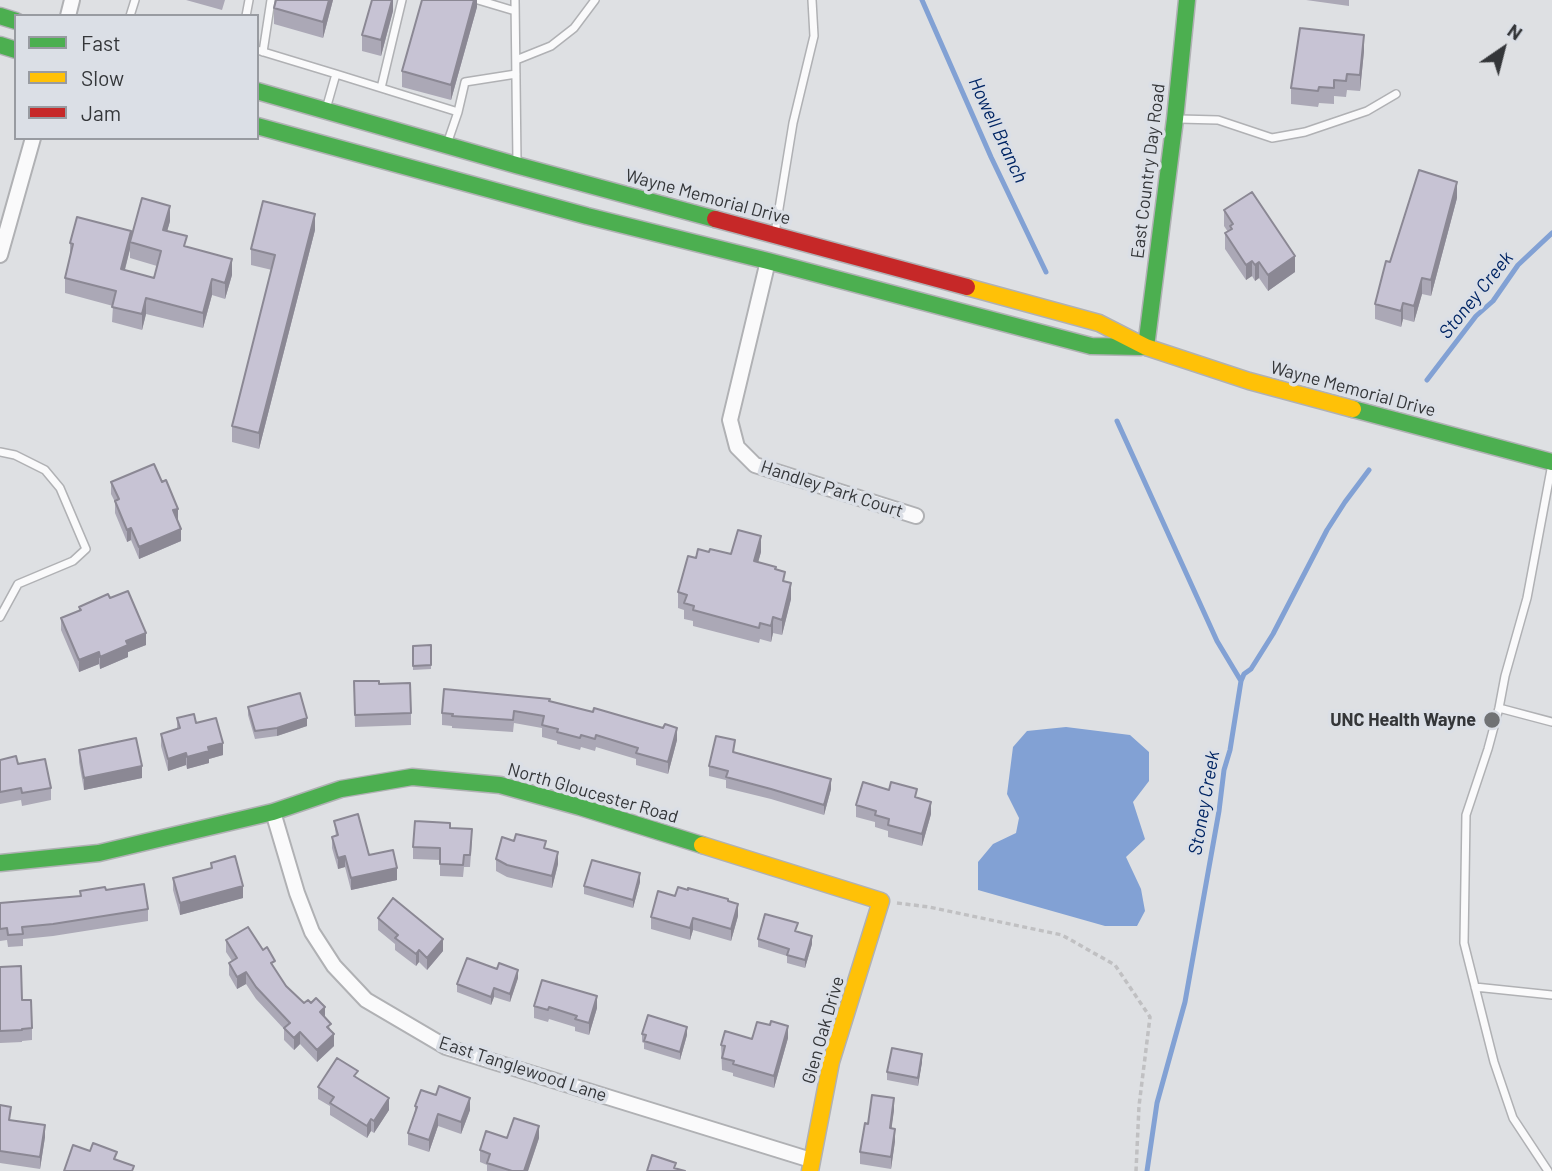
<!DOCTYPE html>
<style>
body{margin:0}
#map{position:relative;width:1552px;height:1171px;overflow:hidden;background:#dee0e3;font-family:Barlow,sans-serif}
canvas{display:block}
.legend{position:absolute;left:14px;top:14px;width:245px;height:126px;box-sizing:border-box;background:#dbdfe6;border:2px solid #989ba1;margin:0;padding:9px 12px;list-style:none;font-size:21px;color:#343639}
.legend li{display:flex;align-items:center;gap:14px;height:35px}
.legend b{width:35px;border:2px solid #989ba1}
.north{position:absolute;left:1468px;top:14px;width:70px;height:70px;-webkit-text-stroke:5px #dbdfe6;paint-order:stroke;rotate:35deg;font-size:19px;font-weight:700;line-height:28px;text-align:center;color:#343639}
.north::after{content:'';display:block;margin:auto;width:24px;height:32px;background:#343639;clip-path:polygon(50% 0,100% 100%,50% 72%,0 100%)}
</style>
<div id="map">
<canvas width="1552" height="1171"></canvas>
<ul class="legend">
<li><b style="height:9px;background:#4caf50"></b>Fast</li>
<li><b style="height:9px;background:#ffc107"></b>Slow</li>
<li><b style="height:9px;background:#c62828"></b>Jam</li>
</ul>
<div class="north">N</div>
</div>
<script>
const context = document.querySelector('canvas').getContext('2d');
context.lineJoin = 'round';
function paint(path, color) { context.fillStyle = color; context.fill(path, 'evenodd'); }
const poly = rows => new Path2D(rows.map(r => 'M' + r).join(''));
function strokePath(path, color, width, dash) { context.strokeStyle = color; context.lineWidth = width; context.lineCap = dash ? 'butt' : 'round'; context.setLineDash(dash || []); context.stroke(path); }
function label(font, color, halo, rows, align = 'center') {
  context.font = font + ' Barlow,sans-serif'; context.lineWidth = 7; context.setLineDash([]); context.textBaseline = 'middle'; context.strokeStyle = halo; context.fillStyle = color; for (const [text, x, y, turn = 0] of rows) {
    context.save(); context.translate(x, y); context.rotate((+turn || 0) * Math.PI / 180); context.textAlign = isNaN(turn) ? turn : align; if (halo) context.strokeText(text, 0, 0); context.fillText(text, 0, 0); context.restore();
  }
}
paint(poly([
 [1066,727,1130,735,1149,752,1149,781,1133,802,1145,839,1126,857,1141,889,1145,911,1137,926,1105,926,978,890,978,862,993,844,1016,833,1019,818,1007,794,1013,747,1027,731]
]), '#82a1d4');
strokePath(poly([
 [922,0,991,157,1046,272],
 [1427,380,1476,316,1493,301,1518,265,1552,233],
 [1117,421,1217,641,1241,681],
 [1147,1171,1157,1103,1185,1002,1219,811,1224,770,1230,750,1241,681,1244,674,1251,669,1273,634,1327,530,1345,502,1369,470]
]), '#82a1d4', 5);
const lane = poly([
 [478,0,515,11],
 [515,0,517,161],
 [130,16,135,0],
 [246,16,249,0],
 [257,50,336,74,326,109],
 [263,52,271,0],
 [516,60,551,46,574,28,595,0],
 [336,74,381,88,402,0],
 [381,88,458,112,465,82,516,74],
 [1179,119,1218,120,1272,138,1305,132,1367,111,1396,94],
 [448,141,458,112],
 [775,233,793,123,814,36,812,0],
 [0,452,15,455,45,470,60,488,86,549,73,561,18,584,0,617],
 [1499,708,1552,722],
 [1475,987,1552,995],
 [1548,1171,1513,1118,1494,1062,1464,943,1466,815,1488,749,1499,708,1505,676,1527,598,1552,464]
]);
const street = poly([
 [68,16,72,0],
 [0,255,33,138],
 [768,261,730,420,737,447,755,465,916,516],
 [273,812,297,893,312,932,334,966,366,1000,446,1047,811,1160]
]);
const fast = poly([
 [0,16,16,21],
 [0,45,16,50],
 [257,91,516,165,715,219],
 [257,126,587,216,768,261,1091,346,1141,347],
 [1146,347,1175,119,1187,0],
 [1353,409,1552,462],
 [0,863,99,853,273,812,341,789,412,777,500,785,580,807,702,845]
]);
const slow = poly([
 [967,287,1099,323,1146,347,1249,381,1353,409],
 [702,845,881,901,831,1062,810,1171]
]);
const jam = poly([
 [715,219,967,287]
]);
strokePath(lane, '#b0b1b4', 10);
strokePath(street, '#b0b1b4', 18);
strokePath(fast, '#b0b1b4', 19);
strokePath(slow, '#b0b1b4', 19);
strokePath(jam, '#b0b1b4', 19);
strokePath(poly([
 [897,903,929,907,1062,935,1115,965,1150,1017,1139,1106,1136,1171]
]), '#c0c0c2', 3.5, [5, 3.5]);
strokePath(lane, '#fafafb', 7);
strokePath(street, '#fafafb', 14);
strokePath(fast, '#4caf50', 16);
strokePath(slow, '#ffc107', 16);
strokePath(jam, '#c62828', 16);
paint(poly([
 [186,0,225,0,222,10],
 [333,0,323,38,274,24,274,8],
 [392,0,393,0,393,11,381,56,362,51,362,35],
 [477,0,477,7,451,100,402,87,402,71],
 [1306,0,1349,0,1349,6],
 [1364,51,1360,91,1347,90,1346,97,1334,96,1334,104,1319,103,1318,107,1291,104,1291,88],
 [1457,198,1431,296,1422,294,1414,322,1403,319,1401,327,1375,319,1375,304,1390,262],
 [1224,210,1295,272,1268,291,1259,278,1255,281,1252,276,1246,280,1225,249,1225,233,1228,232,1224,226],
 [170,221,167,231,187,247,232,275,225,299,212,295,203,328,146,314,142,330,112,322,113,306,65,293,65,278,70,256,70,243,131,240],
 [130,249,130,258,157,266,154,278,125,270],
 [315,230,259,449,232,442,232,426,272,270,251,265,251,249],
 [111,482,178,520,181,541,139,559,131,540,127,542,115,513,115,502,111,494],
 [709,552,731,554,761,552,758,562,776,570,785,582,791,599,782,635,773,633,771,642,760,639,759,643,693,626,693,621,684,619,684,610,678,608,678,592,696,558],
 [110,598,146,645,128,652,128,657,100,669,99,664,79,672,61,630,61,618,79,611,79,607],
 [431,645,431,669,413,670,413,646],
 [354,681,379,684,411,713,411,725,355,727],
 [550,701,677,740,668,774,636,765,636,759,596,747,595,751,581,747,580,750,557,744,557,741,542,737,542,728,514,723,513,732,452,728,452,726,442,725,442,713],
 [248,707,307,726,277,736,255,739,248,715],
 [177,718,196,723,223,755,209,759,209,763,187,769,186,765,168,771,161,746,161,734,177,729],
 [79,750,142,778,84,790,79,762],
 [0,760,18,764,51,788,51,800,22,806,21,800,0,804],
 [709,766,831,789,824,815,771,799,726,788,726,780,709,776],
 [917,798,931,814,922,846,888,837,888,831,875,827,875,822,856,817,856,805],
 [334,821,369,855,397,880,351,890,345,867,338,869,332,848,332,837,336,836],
 [450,828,472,841,470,867,464,867,463,877,440,876,440,860,413,859,413,847],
 [546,849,558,864,552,888,507,877,496,871,496,859],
 [211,863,243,898,180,915,173,890,173,878,211,868],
 [640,882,633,908,584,894,584,886],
 [106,890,148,909,148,921,53,936,23,939,23,946,8,947,7,940,0,941,0,903,80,896,80,891],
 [675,896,728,901,738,916,731,941,693,930,690,940,651,929,651,917],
 [378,918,443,951,427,970,419,962,416,966,395,950,395,944,378,930],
 [797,932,812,944,805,968,787,963,787,956,758,947,758,939],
 [226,940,275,969,286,986,304,1003,325,1017,331,1031,334,1046,317,1062,300,1044,294,1050,284,1040,284,1029,256,999,246,984,237,989,229,975,229,963,232,961,226,952],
 [0,967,22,1000,32,1028,32,1040,22,1041,22,1042,0,1043],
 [518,978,510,1002,494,997,491,1005,457,992,457,984],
 [534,1006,597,1008,589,1035,575,1031,575,1027,549,1019,548,1022,534,1018],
 [642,1034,687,1035,680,1060,644,1049,644,1043,642,1042],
 [788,1038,774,1088,733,1076,733,1073,722,1070,721,1045,752,1039],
 [922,1062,918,1086,887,1080,887,1072],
 [358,1078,389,1110,374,1133,371,1131,367,1138,330,1115,330,1106,318,1099,318,1087],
 [0,1105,10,1120,45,1137,40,1169,0,1163],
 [415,1106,470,1110,461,1134,438,1126,429,1152,408,1145,408,1133,415,1114],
 [894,1110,891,1129,895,1141,891,1169,860,1164,860,1152,868,1124],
 [507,1138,539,1138,528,1171,487,1171,487,1165,480,1162,480,1150]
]), '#aba8b6');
paint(poly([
 [329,0,333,0,323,38,323,22],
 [392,0,393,0,393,11,381,56,381,40],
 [474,0,477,0,477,7,451,100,451,85],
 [1364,35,1364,51,1360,91,1360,75],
 [1457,182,1457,198,1431,296,1431,280],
 [170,206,170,221,163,246,163,230],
 [315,214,315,230,259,449,259,433],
 [131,231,130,249,121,284,121,269],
 [1295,256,1295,272,1268,291,1268,275],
 [232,259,232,275,225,299,225,283],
 [1252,261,1252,276,1246,280,1246,265],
 [1259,262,1259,278,1255,281,1255,265],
 [1422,278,1422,294,1414,322,1414,306],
 [212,279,212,295,203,328,203,313],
 [146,298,146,314,142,330,142,314],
 [1403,303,1403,319,1401,327,1401,311],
 [178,509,178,521,173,510],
 [131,528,131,540,127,542,127,530],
 [181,529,181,541,139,559,139,547],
 [761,536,761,552,754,577,754,561],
 [791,583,791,599,782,635,782,620],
 [773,617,773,633,771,642,771,626],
 [146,633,146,645,128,652,128,657,100,669,100,657,126,641],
 [99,652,99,664,79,672,79,660],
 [307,718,307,726,277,736,277,728],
 [677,728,677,740,668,774,668,762],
 [223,743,223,755,209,759,209,763,187,769,187,757,208,747],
 [186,753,186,765,168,771,168,759],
 [142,766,142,778,84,790,84,778],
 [831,779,831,789,824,815,824,805],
 [931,802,931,814,922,846,922,834],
 [558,852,558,864,552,888,552,876],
 [345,856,345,867,338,869,338,858],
 [397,868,397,880,351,890,351,878],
 [640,873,640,882,633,908,633,900],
 [243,886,243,898,180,915,180,903],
 [738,904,738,916,731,941,731,929],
 [693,918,693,930,690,940,690,928],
 [812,936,812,944,805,968,805,960],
 [443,939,443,951,427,970,427,958],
 [419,950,419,962,416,966,416,954],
 [518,970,518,978,510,1002,510,994],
 [246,972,246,984,237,989,237,977],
 [494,988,494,997,491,1005,491,997],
 [597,996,597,1008,589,1035,589,1023],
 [325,1007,325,1019,320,1012],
 [788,1026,788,1038,774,1088,774,1076],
 [687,1027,687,1035,680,1060,680,1052],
 [300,1032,300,1044,294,1050,294,1038],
 [334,1034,334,1046,317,1062,317,1050],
 [922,1054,922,1062,918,1086,918,1078],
 [389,1098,389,1110,374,1133,374,1121],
 [470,1098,470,1110,461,1134,461,1122],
 [894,1098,894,1110,890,1140,890,1128],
 [438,1114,438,1126,429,1152,429,1140],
 [371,1119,371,1131,367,1138,367,1126],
 [45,1125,45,1137,40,1169,40,1157],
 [539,1126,539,1138,528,1171,524,1171],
 [895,1129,895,1141,891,1169,891,1157]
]), '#8b8894');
const building = poly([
 [276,0,329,0,323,22,274,8,276,0],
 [372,0,392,0,381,40,362,35,372,0],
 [422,0,474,0,451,85,402,71,422,0],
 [1300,28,1364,35,1360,75,1347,74,1346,81,1334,80,1334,88,1319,87,1318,91,1291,88,1300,28],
 [1419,170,1457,182,1431,280,1422,278,1414,306,1403,303,1401,311,1375,304,1386,261,1390,262,1419,170],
 [1252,192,1295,256,1268,275,1259,262,1255,265,1252,261,1246,265,1225,233,1232,229,1230,226,1233,224,1224,210,1252,192],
 [142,198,170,206,163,230,187,236,184,246,232,259,225,283,212,279,203,313,146,298,142,314,112,307,116,291,65,278,73,244,70,243,77,217,131,231,121,269,154,278,161,251,130,242,142,198],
 [263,201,315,214,259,433,232,426,275,255,251,249,263,201],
 [154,464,162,482,166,480,178,509,173,510,181,529,139,547,131,528,127,530,115,501,119,499,111,482,154,464],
 [738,530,761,536,754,561,776,567,775,569,785,572,783,581,791,583,782,620,773,617,771,626,760,623,759,628,693,610,694,606,684,603,687,595,678,592,688,556,696,558,698,549,709,552,710,549,731,554,738,530],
 [128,591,146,633,126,641,128,645,100,657,99,652,79,660,61,618,81,610,79,607,108,594,110,598,128,591],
 [431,645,431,665,413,666,413,646,431,645],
 [354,681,379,681,379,684,410,683,411,713,355,715,354,681],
 [444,689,550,699,549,701,593,712,594,708,663,728,665,724,677,728,668,762,636,753,638,748,596,735,595,739,581,735,580,738,557,732,558,729,542,725,544,716,514,711,513,720,452,716,453,714,442,713,444,689],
 [300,693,307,718,277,728,255,731,248,707,300,693],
 [194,714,196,723,216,718,223,743,208,747,209,751,187,757,186,753,168,759,161,734,180,728,177,718,194,714],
 [716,736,735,740,733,752,831,779,824,805,771,789,726,777,728,771,709,766,716,736],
 [136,738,142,766,84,778,79,750,136,738],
 [16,756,18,764,45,759,51,788,22,793,21,788,0,792,0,760,16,756],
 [863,782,889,790,891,782,917,789,915,797,931,802,922,834,888,825,889,819,875,815,876,811,856,805,863,782],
 [358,814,369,855,393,850,397,868,351,878,345,856,338,858,332,837,338,835,334,821,358,814],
 [415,821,450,823,450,828,472,829,470,855,464,855,463,865,440,864,440,848,413,847,415,821],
 [516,834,546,841,544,848,558,852,552,876,507,865,496,859,502,837,514,841,516,834],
 [235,856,243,886,180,903,173,878,212,868,211,863,235,856],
 [592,860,640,873,633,900,584,886,592,860],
 [144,884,148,909,53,924,22,927,23,934,8,935,7,928,0,929,0,903,81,896,80,891,105,887,106,890,144,884],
 [678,887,688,890,688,888,728,899,728,901,738,904,731,929,693,918,690,928,651,917,658,891,675,896,678,887],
 [393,898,443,939,427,958,419,950,416,954,395,938,398,935,378,918,393,898],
 [765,914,798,923,795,931,812,936,805,960,787,955,789,949,758,939,765,914],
 [248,927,263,950,267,947,275,961,271,963,286,986,304,1003,308,1000,311,1003,316,998,325,1007,320,1012,331,1024,327,1027,334,1034,317,1050,300,1032,294,1038,284,1028,290,1023,256,987,246,972,237,977,229,963,237,958,226,940,248,927],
 [467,958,497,969,499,963,518,970,510,994,494,988,491,997,457,984,467,958],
 [21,966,22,1000,31,1000,32,1028,22,1029,22,1030,0,1031,0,967,21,966],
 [542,980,597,996,589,1023,575,1019,577,1016,549,1007,548,1010,534,1006,542,980],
 [648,1015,687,1027,680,1052,644,1041,646,1035,642,1034,648,1015],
 [771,1021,788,1026,774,1076,733,1064,734,1061,722,1058,725,1046,721,1045,725,1031,752,1039,757,1022,770,1025,771,1021],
 [892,1048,922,1054,918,1078,887,1072,892,1048],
 [337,1058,358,1071,354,1076,389,1098,374,1121,371,1119,367,1126,330,1103,334,1097,318,1087,337,1058],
 [439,1086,470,1098,461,1122,438,1114,429,1140,408,1133,417,1107,415,1106,421,1090,436,1095,439,1086],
 [872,1095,894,1098,890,1128,895,1129,891,1157,860,1152,865,1123,868,1124,872,1095],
 [0,1105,11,1107,9,1120,45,1125,40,1157,0,1151,0,1105],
 [514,1118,539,1126,524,1171,512,1171,487,1163,490,1154,480,1150,486,1131,507,1138,514,1118],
 [93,1143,117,1152,114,1159,134,1166,132,1171,64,1171,73,1145,90,1151,93,1143],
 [652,1155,676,1163,674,1168,685,1171,647,1171,652,1155]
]);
paint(building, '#c7c3d4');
strokePath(building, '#8b8894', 2);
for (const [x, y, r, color] of [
 [1492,720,9,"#707274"]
]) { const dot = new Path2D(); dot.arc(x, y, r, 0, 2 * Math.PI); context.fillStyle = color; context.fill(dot); strokePath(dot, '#dbdfe6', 2.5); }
label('18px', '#343639', '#dbdfe6', [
 ["East Country Day Road",1148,171,-83],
 ["Wayne Memorial Drive",708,197,15],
 ["Wayne Memorial Drive",1353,389,15],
 ["Handley Park Court",832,489,18],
 ["North Gloucester Road",593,793,16],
 ["Glen Oak Drive",823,1030,-74],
 ["East Tanglewood Lane",523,1069,18]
]);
label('bold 18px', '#343639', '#dbdfe6', [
 ["UNC Health Wayne",1476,720]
], 'right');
label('italic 19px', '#002564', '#dbdfe6', [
 ["Howell Branch",998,130,65],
 ["Stoney Creek",1476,295,-51],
 ["Stoney Creek",1204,803,-80]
]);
</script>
